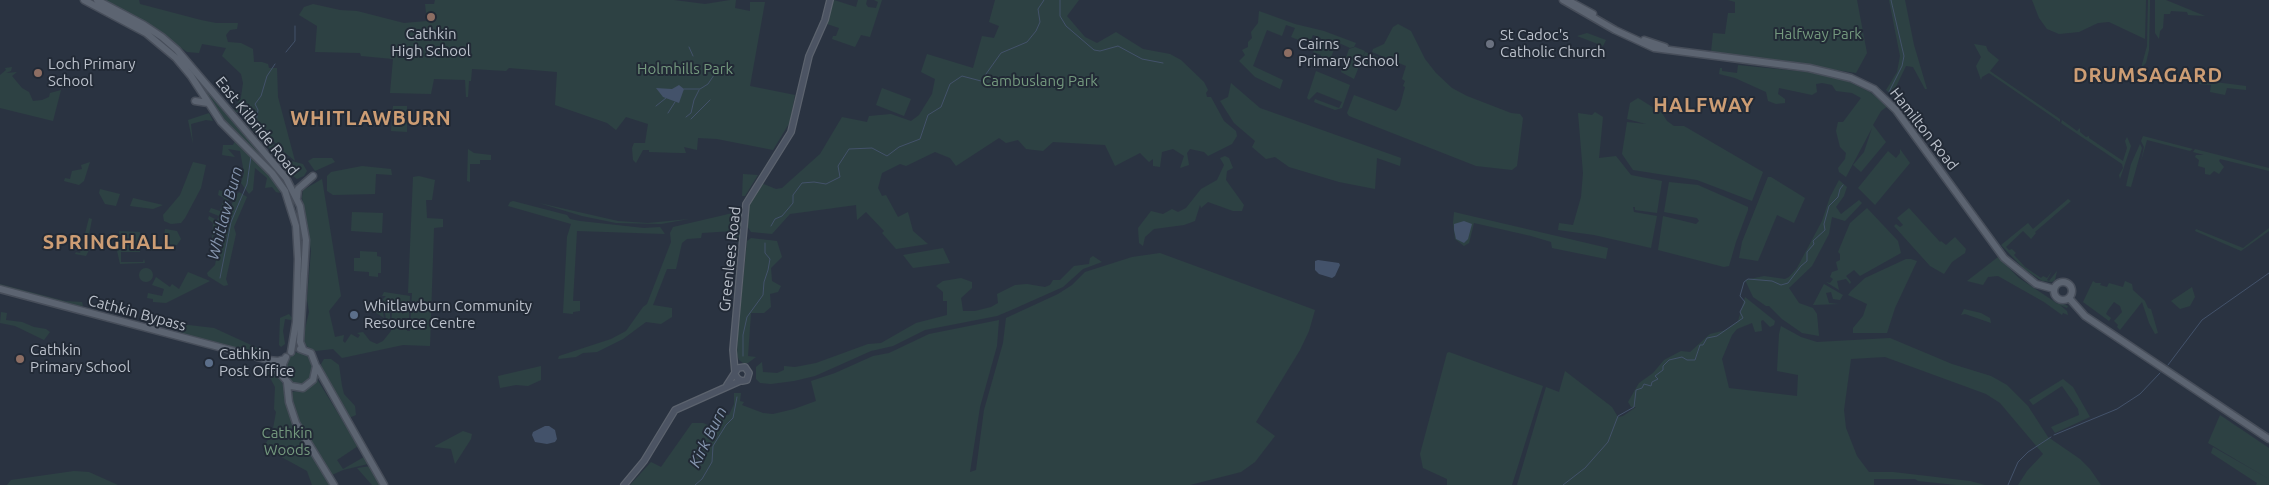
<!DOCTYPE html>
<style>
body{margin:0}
canvas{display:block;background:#2a3341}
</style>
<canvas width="2269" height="485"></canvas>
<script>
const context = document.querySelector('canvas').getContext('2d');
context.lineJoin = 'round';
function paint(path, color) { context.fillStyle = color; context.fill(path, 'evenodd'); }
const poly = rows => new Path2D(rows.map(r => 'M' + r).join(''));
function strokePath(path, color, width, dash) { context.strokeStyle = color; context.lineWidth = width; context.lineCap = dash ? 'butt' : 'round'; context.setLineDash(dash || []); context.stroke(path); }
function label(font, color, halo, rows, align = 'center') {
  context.font = font + ' Ubuntu,sans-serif'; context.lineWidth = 4; context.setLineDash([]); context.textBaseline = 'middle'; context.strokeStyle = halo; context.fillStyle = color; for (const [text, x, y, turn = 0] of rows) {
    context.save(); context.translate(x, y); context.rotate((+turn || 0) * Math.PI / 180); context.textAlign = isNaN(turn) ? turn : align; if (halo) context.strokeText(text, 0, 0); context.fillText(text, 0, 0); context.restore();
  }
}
paint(poly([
 [104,0,139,0,140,4,201,20,216,23,238,23,237,29,230,30,226,35,228,42,241,43,253,49,254,62,262,62,268,64,269,68,277,68,278,97,295,161,284,152,259,126,233,110,241,97,243,83,241,74,222,56,226,48,202,44,199,53,187,52,141,20],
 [435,0,674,0,705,4,730,0,736,0,735,8,750,11,750,2,765,2,750,86,795,95,790,122,773,150,717,139,698,138,697,150,684,147,686,153,680,153,649,152,649,150,643,150,636,163,633,160,632,148,634,143,645,143,648,124,626,117,616,130,607,123,555,105,557,72,509,68,506,71,472,69,471,81,469,81,468,97,466,97,465,80,434,79,431,94,390,93,393,59,361,56,360,53,315,52,317,26,299,15,304,7,313,4,340,10,357,11,404,23,427,21,425,4,434,4],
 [834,0,856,7,858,0,870,0,867,0,866,4,868,7,876,8,878,2,874,0,882,0,870,37,861,35,855,47,832,39,833,36,836,36,839,28,827,24],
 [995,0,1079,0,1067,16,1085,37,1097,43,1116,32,1143,49,1170,54,1181,60,1204,82,1208,90,1206,93,1207,97,1211,97,1224,121,1236,131,1237,136,1232,144,1208,156,1204,152,1190,149,1187,153,1189,165,1180,168,1184,156,1173,149,1162,152,1160,167,1153,166,1153,159,1149,162,1140,153,1115,166,1105,145,1053,142,1043,151,1026,149,1018,140,1006,143,999,138,956,166,950,158,935,152,906,166,900,164,882,173,878,188,882,196,886,195,898,217,908,212,913,231,928,244,896,249,882,233,884,231,866,212,857,220,856,205,790,214,772,234,751,232,747,226,748,205,761,183,776,189,782,188,820,154,842,117,867,122,869,116,891,114,911,121,919,115,932,94,935,79,921,72,927,54,973,68,982,36,994,38,999,26,989,22],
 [1728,0,1857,0,1867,53,1856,73,1711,52,1713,33,1725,34,1728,13,1735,13,1735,2],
 [1889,0,1905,0,1914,45,1927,89,1925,89,1913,67,1906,66,1892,95,1886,90,1897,72,1900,56],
 [2032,0,2146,0,2145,39,2109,22,2098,23,2079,32,2059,34,2047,29,2039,18],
 [2148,0,2150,0,2150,6,2149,50,2146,63,2141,68,2147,46],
 [2155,0,2166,0,2205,16,2188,15,2187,12,2171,11,2170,14,2164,14,2163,28,2160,31,2159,39,2155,33],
 [1259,11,1295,24,1324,31,1356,43,1354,47,1350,48,1337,42,1327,67,1322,66,1310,62,1312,55,1320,58,1321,55,1313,52,1315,49,1317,49,1321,38,1313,35,1309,44,1291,37,1295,28,1286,25,1282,36,1267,30,1253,66,1283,80,1280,89,1255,77,1239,61,1245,55,1242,50,1248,47,1248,42,1252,38,1251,32,1258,23],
 [1398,24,1411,31,1425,59,1436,73,1452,88,1467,96,1511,113,1520,114,1523,118,1517,166,1512,170,1476,166,1349,116,1347,113,1354,95,1396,111,1400,106,1405,87,1403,86,1405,81,1402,79,1406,66,1372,52,1373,49,1384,44,1393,27],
 [1587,33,1606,40,1603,46,1577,36],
 [1974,44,1986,46,1988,51,1999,60,1990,71,2060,119,2060,122,1989,73,1982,77,1981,80,1976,66,1981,57],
 [1355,47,1365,51,1354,79,1341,72,1349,49],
 [1365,52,1383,59,1379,67,1362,61],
 [1738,65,1808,72,1845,80,1870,92,1888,106,1881,111,1873,125,1886,142,1861,172,1853,165,1864,152,1872,128,1846,177,1839,172,1838,168,1845,159,1846,153,1840,147,1836,131,1838,122,1843,122,1861,98,1852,93,1836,91,1832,85,1822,83,1816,84,1817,92,1812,95,1779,88,1778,94,1785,99,1785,103,1776,104,1768,101,1766,92,1735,78,1719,74,1720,68,1722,68,1722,71,1737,73],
 [12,67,11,71,6,73,17,72,12,76,22,88,29,92,33,101,42,100,49,97,50,93,61,90,53,121,0,108,0,75,6,70,5,68],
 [2107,68,2110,75,2108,78,2098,82,2091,80,2096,72],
 [1316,71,1350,85,1342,108,1335,110,1314,102,1315,99,1339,108,1342,102,1317,92,1309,100,1307,98],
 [2205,77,2207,81,2246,86,2246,90,2227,88,2225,95,2210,92,2211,85,2198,84,2197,81],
 [1231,83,1260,108,1401,158,1400,166,1377,158,1375,189,1339,182,1289,167,1275,157,1266,159,1252,147,1255,141,1234,123,1220,101,1228,97],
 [882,88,911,99,904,116,876,105],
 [208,93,283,178,286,186,264,160,220,116,207,95],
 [1638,98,1662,113,1667,121,1674,126,1684,126,1763,172,1752,201,1697,180,1633,170,1622,154,1627,122,1646,124,1627,119,1630,103],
 [393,106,407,106,407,132,391,131],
 [1595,112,1603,117,1599,158,1616,156,1631,175,1662,181,1657,213,1635,210,1635,207,1633,207,1634,212,1657,216,1651,248,1594,235,1558,230,1559,223,1573,225,1581,197,1583,173,1578,113,1592,115],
 [209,113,213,121,206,120,191,124,193,144,188,120],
 [2062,120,2077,131,2080,128,2080,132,2086,137,2089,136,2089,138,2123,161,2127,148,2125,141,2127,137,2131,146,2120,179,2119,175,2123,168,2122,164,2061,123],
 [251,124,261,130,278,149,292,161,303,164,307,171,304,176,297,179,289,173,261,138,249,127],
 [2143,136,2193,149,2190,151,2147,140,2141,161,2144,147,2141,141],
 [235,141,237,141,275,180,280,193,276,192,272,187,265,188,267,178,255,168,253,190,249,194,241,183,244,173,240,151,228,149,235,157,222,155,223,145,233,145],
 [2140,144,2142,148,2131,187,2126,186,2131,164],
 [468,149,474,153,491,155,491,160,480,160,480,164,470,164,470,182,467,181],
 [1900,149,1910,163,1875,205,1858,188,1888,151,1896,158,1900,153],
 [2195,149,2269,168,2269,171,2220,159,2219,161,2224,167,2219,174,2214,171,2210,175,2205,174,2205,168,2198,166,2199,160,2195,157,2196,155,2204,155,2193,152],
 [1225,156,1229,158,1233,168,1227,171,1226,180,1244,205,1242,211,1233,211,1208,202,1201,208,1200,205,1195,221,1184,225,1154,229,1145,237,1143,246,1139,243,1138,228,1151,211,1163,214,1172,209,1178,212,1186,208,1201,189,1217,180,1224,165,1220,158],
 [313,158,332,158,335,162,315,171,308,161],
 [90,162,84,181,79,185,64,181,65,178,70,179,72,171,82,169,81,165],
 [193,162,206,165,201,188,185,218,181,223,171,224,164,221,163,215,180,195],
 [362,166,391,169,392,175,376,174,375,194,333,195,327,191,327,176,331,172],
 [743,174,758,175,745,196,742,196],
 [419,176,435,180,432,200,426,200,427,218,443,219,443,227,434,228,430,346,403,345,342,358,333,349,316,351,308,347,304,343,304,333,309,312,307,299,311,251,302,197,303,190,322,179,341,296,329,311,335,337,344,335,343,341,345,343,351,334,358,338,360,335,357,333,363,332,370,341,377,344,383,341,391,331,392,311,402,311,402,314,404,313,404,310,390,309,390,320,386,320,383,299,386,296,382,296,384,292,410,296,409,318,402,318,402,319,409,320,407,331,410,331,412,293,408,293,413,177],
 [1768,177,1771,177,1805,198,1794,223,1777,215,1758,261,1739,258,1742,242],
 [1839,180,1847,187,1844,196,1836,207,1841,214,1859,200,1862,203,1845,221,1832,217,1829,234,1812,266,1789,288,1799,303,1813,308,1817,314,1819,336,1802,333,1782,319,1769,306,1766,306,1753,297,1745,280,1764,276,1785,279,1789,277,1797,268,1822,221,1830,197],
 [1669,182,1698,185,1748,207,1748,210,1736,242,1729,266,1724,267,1658,250,1663,216,1696,224,1699,221,1697,218,1664,212],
 [100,189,120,194,116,206,105,204,99,193],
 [219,190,231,194,212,239,213,223,208,219,209,216,217,220,219,216,209,212,211,208,220,211,224,198,218,195],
 [239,192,247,197,234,227,236,234,226,279,228,285,224,286,208,276,207,273,215,265,221,235,234,198],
 [133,198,163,205,153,209,130,206],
 [2068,199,2071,201,2035,232,2036,233,2031,239,2023,231,2006,247,2009,250,2012,249,2016,253,2014,255,2025,267,2041,278,2043,276,2047,278,2052,271,2047,280,2049,281,2057,271,2055,280,2052,282,2042,281,2024,269,2001,245,2028,223,2033,229],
 [513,201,567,215,570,219,580,221,644,228,660,227,665,234,577,231,573,301,580,301,580,311,573,312,573,314,563,313,566,257,567,237,571,224,508,206,510,202],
 [539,203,618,221,648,223,689,219,661,224,616,223,582,216],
 [1867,208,1898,241,1901,253,1860,276,1854,270,1846,276,1851,282,1850,284,1846,279,1837,281,1839,290,1826,282,1830,283,1833,279,1830,277,1832,272,1838,270,1836,262,1840,260,1840,254,1838,252,1850,223],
 [1909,208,1940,242,1941,241,1946,245,1955,237,1966,249,1965,253,1952,262,1944,274,1930,266,1894,226,1896,224,1900,227,1903,225,1897,218],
 [352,212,383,213,382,233,351,231],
 [737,212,743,217,740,243,734,240,733,231,702,233,701,238,687,239,682,243,676,269,667,269,653,305,672,308,672,317,661,324,646,322,623,339,597,352,583,353,576,357,558,359,559,356,611,339,626,331,643,307,647,304,671,242,670,233,673,227],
 [1454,212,1608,248,1606,259,1552,248,1551,242,1531,236,1474,223,1469,243,1464,246,1455,239,1453,223],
 [89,218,92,219,88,240,89,250,86,256,75,254,76,252,80,253],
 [2269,228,2269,231,2241,251,2195,231,2196,229,2243,248],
 [165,229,177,231,181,239,177,245,172,246,163,243],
 [119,231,140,232,141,238,140,252,121,252,121,262,143,262,144,259,145,263,120,264,116,246,120,237],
 [751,238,777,241,782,257,771,268,772,281,781,286,778,292,770,294,771,307,764,313,751,313,748,356,756,357,748,363,743,363,739,360,737,355,738,331,747,241],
 [943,248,950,263,913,268,903,255],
 [360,251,377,252,377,256,381,257,381,273,378,273,378,277,369,276,369,272,354,271,354,258,360,258],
 [1160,253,1315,310,1309,331,1300,350,1256,422,1275,436,1255,462,1241,472,1190,485,630,485,651,462,661,467,692,423,703,423,710,426,718,416,729,415,734,404,734,393,741,393,740,401,744,402,742,405,763,413,773,414,794,409,816,401,811,381,835,373,873,356,889,353,929,334,999,320,997,346,980,407,970,472,976,470,984,410,1003,343,1006,318,1058,294,1072,285,1085,272,1132,257],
 [1093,256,1102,262,1083,269,1063,287,1009,311,997,316,925,330,893,346,871,351,815,376,794,381,771,384,760,383,756,379,756,367,762,362,763,372,777,373,784,370,784,366,795,367,816,363,868,344,881,343,916,323,947,315,947,301,943,301,943,292,936,286,943,281,961,278,972,282,972,288,961,298,963,311,975,311,991,307,998,303,997,294,1015,285,1027,284,1045,287,1050,285,1053,280,1060,280,1074,266,1089,264,1090,258],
 [1998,257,2019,278,2058,304,2059,302,2068,306,2067,308,2060,305,2067,311,2068,315,2063,313,2062,315,2044,302,1998,276,1988,277,1983,285,1967,281],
 [1906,259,1911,259,1917,261,1895,308,1887,333,1853,333,1853,328,1863,316,1867,304,1848,295,1851,291,1865,278],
 '139 275a7 7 0 1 1 14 0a7 7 0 1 1-14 0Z',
 [188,272,210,281,166,303,153,302,153,299,147,298,148,293,162,296,164,289,152,285,156,277,170,287,172,284,179,289],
 [2093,281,2096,283,2101,283,2100,285,2107,287,2109,283,2123,287,2125,281,2132,284,2133,290,2145,301,2148,308,2151,309,2158,333,2155,334,2149,323,2142,302,2120,330,2117,327,2118,325,2114,321,2122,312,2120,306,2114,302,2108,310,2106,314,2111,318,2109,321,2083,302],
 [0,284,65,301,82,302,83,306,76,307,0,286],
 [1824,284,1843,295,1840,300,1833,299,1831,292,1826,293,1829,303,1839,304,1813,305],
 [2192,287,2195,297,2190,306,2180,309,2171,301],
 [1745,297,1775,321,1774,325,1770,327,1763,320,1761,321,1762,331,1755,332,1752,323,1737,329,1732,335,1722,359,1729,388,1797,396,1798,375,1777,371,1779,334,1781,326,1801,337,1817,342,1890,338,1952,364,1991,376,2007,385,2028,406,2048,437,2080,459,2090,469,2101,485,2018,485,2027,471,2043,454,2000,403,1986,394,1885,357,1851,359,1844,410,1846,428,1857,456,1869,472,1893,472,1970,481,1985,485,1956,485,1918,481,1915,479,1874,479,1874,485,1517,485,1546,387,1559,392,1565,371,1612,407,1618,417,1623,416,1636,407,1631,407,1628,402,1639,383,1653,373,1664,360,1681,351,1690,352,1710,334,1726,330,1738,321],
 [378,299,381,300,384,318,367,307],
 [1964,309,1981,313,1990,318,1991,323,1965,314,1961,315],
 [1,312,7,313,6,320,22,322,34,327,46,329,50,332,44,340,15,326,0,323],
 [289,314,292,318,291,320,285,319,283,331,285,344,281,347,279,345,280,318],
 [180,324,214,328,262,350,265,355,179,333],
 [299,352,308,354,313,364,310,380,302,385,292,384,285,371,288,358,295,353],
 [1449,352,1543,386,1512,485,1447,485,1447,479,1423,468,1420,454,1447,353],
 [324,359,331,359,339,365,342,386,344,394,355,406,356,415,349,418,325,376,321,364],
 [541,366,541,380,528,386,516,385,500,388,498,376],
 [269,367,281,381,285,389,289,414,329,485,312,485,307,471,276,454,268,454,263,447,272,434,276,412,274,409,275,387,267,372],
 [317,379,358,446,337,460,343,469,364,457,368,464,343,470,332,475,325,465,299,421,293,406,292,392,306,389],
 [2063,379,2073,387,2090,417,2055,433,2051,427,2079,415,2078,409,2062,386,2033,405,2029,400],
 [2220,415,2269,448,2269,479,2208,443],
 [463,431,472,434,471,439,455,464,451,449,435,447,435,446],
 [2213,447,2269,479,2269,485,2256,485,2257,483,2211,453],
 [371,466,381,485,372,485,357,468],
 [74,471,89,472,118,485,7,485,11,480]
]), '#2d4143');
paint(poly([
 [679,85,684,89,679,103,663,97,656,88,672,89],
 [1464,221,1472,224,1468,239,1464,243,1456,239,1454,230,1454,224],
 [1318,260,1339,263,1340,265,1335,276,1332,278,1319,274,1315,270,1315,261],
 [545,426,549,426,555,430,557,439,555,442,547,444,535,442,532,435,533,432]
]), '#43526a');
strokePath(poly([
 [1060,0,1060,16,1066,26,1094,50,1100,51,1118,46,1142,59,1163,63],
 [689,47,693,56],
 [286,52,295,41,295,26],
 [684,89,700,89,708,84,714,75,712,70,707,66],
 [1889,92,1902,66,1904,56,1891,0],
 [656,106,666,98],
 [668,113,675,102],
 [686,117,691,113,694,100,699,90],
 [691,119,710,100],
 [256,122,258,110,255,104,261,96,267,76,275,64],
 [771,226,775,219,782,216,793,203,793,195,802,183,814,182,826,184,840,177,838,166,849,149,872,148,887,156,899,147,920,139,928,115,941,107,950,84,962,76,981,81,1001,53,1027,42,1036,31,1040,22,1038,9,1044,0],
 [220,278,231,222,247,184,251,156],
 [743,356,743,335,747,317,763,295,764,282,768,270,770,259,765,253,765,243],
 [2168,365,2202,320,2269,273],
 [2054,435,2117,409,2140,394,2160,373],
 [695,485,702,479,712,462,713,446,726,425,733,418,737,397],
 [1563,485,1585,468,1608,442,1618,416,1634,407,1636,390,1642,388,1644,384,1651,386,1652,382,1658,379,1655,376,1663,370,1663,366,1669,360,1682,357,1687,360,1695,360,1700,345,1703,345,1707,338,1717,336,1743,318,1740,312,1745,302,1740,296,1744,282,1748,279,1772,281,1781,285,1788,283,1801,266,1807,261,1807,252,1814,244,1813,241,1825,230,1824,224,1829,206,1838,197,1840,189,1843,185],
 [2008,485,2018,462,2028,452,2051,437]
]), '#43526a', 1);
const secondary = poly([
 [735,372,733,350,746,204,791,132,809,56,825,20,830,0],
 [727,385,738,368,745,367,749,373,747,380,742,381,738,379,735,375],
 [624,485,644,461,675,410,740,381]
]);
const primary = poly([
 [84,0,146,33,176,58,191,76,221,122,272,173,285,191,296,226,298,259,296,322,291,352],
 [97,0,144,25,162,37,177,50,286,178,300,206,306,240,300,342,303,349],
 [1563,0,1615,30,1654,48,1809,68,1851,78,1874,89,1896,110,2004,258,2036,284,2054,289],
 [1571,2,1593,14],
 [1644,40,1665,47],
 [195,101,208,103],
 [297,198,298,189,313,176],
 '2054 291a9 9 0 1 1 18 0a9 9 0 1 1-18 0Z',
 [0,289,268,360,278,361,285,359],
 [2069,298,2085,316,2269,439],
 [269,361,291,386,303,388,313,380,316,366,311,353,300,349],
 [317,367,384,485],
 [283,376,283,364,286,357],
 [287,383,289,402,296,423,334,485]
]);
strokePath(secondary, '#5c636e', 8);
strokePath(primary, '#474e5a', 9);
strokePath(secondary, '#4c5463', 5.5);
strokePath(primary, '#5c6471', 6);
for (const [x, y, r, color] of [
 [431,17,5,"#8d6e63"],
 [1490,44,5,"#6b7280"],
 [1288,53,5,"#8d6e63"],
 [38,73,5,"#8d6e63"],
 [354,315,5,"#5c6f8a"],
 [20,359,5,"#8d6e63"],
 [209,363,5,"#5c6f8a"]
]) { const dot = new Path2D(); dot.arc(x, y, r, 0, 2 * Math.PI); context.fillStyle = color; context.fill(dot); strokePath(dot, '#222a36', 2); }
label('15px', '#bbc1cb', '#222a36', [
 ["Cathkin",431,34,"center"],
 ["High School",431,51,"center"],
 ["St Cadoc's",1500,35],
 ["Catholic Church",1500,52],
 ["Cairns",1298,44],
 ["Primary School",1298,61],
 ["Loch Primary",48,64],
 ["School",48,81],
 ["Whitlawburn Community",364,306],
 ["Resource Centre",364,323],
 ["Cathkin",30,350],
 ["Primary School",30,367],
 ["Cathkin",219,354],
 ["Post Office",219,371]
], 'left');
label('15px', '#74997e', '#222a36', [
 ["Halfway Park",1818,34],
 ["Holmhills Park",685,69],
 ["Cambuslang Park",1040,81],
 ["Cathkin",287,433],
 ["Woods",287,450]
]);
label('15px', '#bbc1cb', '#222a36', [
 ["East Kilbride Road",257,126,51],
 ["Hamilton Road",1924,129,52],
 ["Greenlees Road",730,259,-84],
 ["Cathkin Bypass",137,313,15]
]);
label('italic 16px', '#8696af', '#222a36', [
 ["Whitlaw Burn",225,213,-75],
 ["Kirk Burn",708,437,-64]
]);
context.letterSpacing = '1px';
label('bold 20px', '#cd9d74', '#222a36', [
 ["DRUMSAGARD",2148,75],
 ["HALFWAY",1704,105],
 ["WHITLAWBURN",371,118],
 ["SPRINGHALL",109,242]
]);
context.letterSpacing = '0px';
</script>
